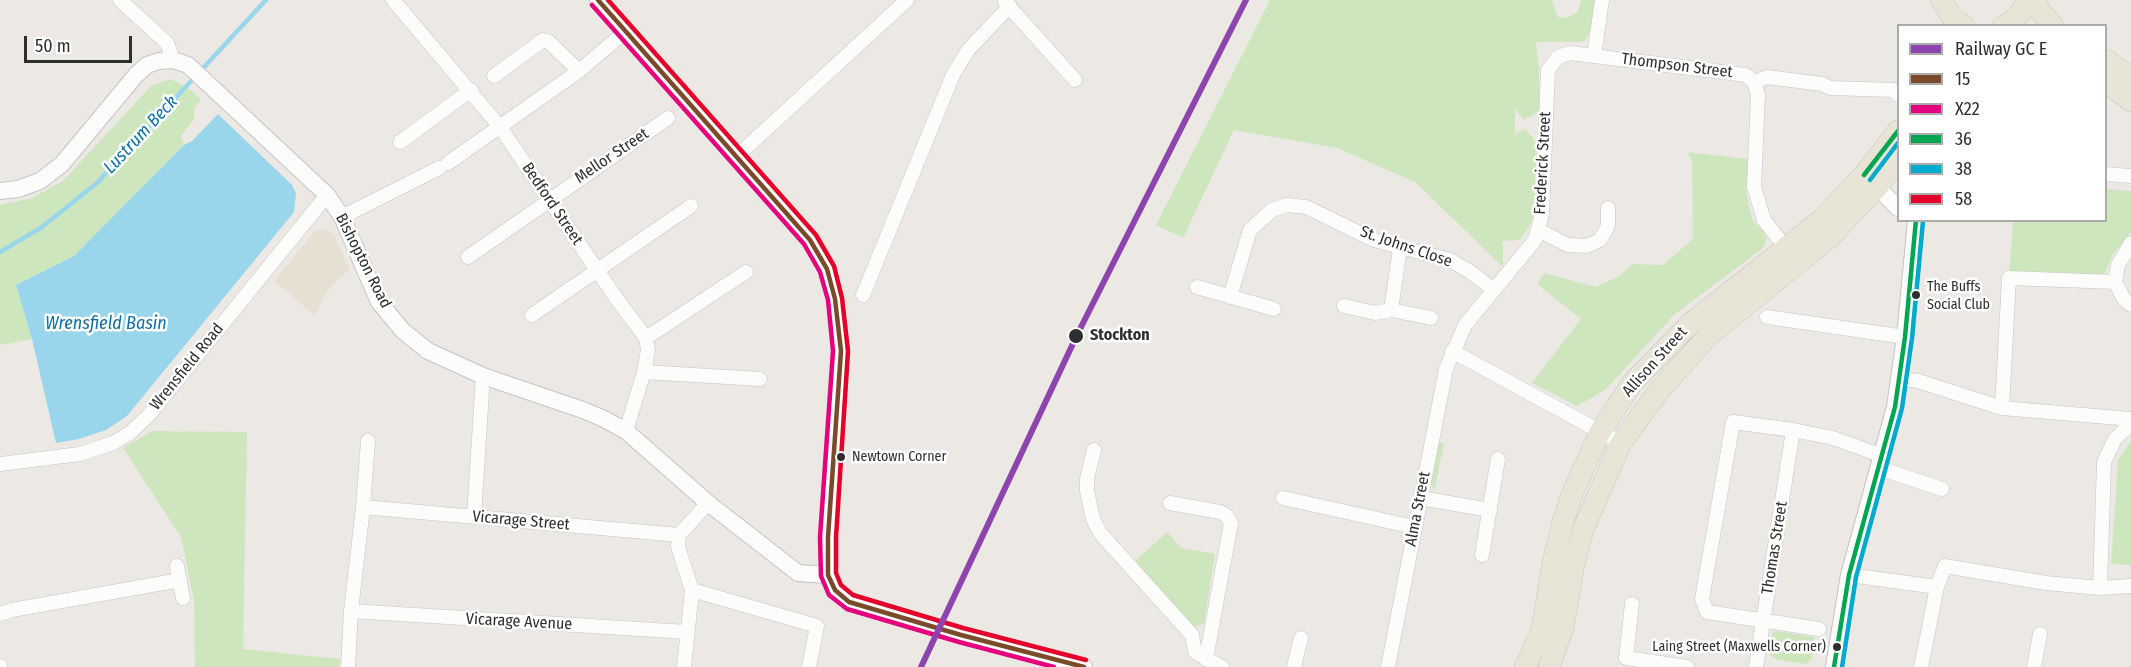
<!DOCTYPE html>
<style>
body{margin:0}
#map{position:relative;width:2131px;height:667px;overflow:hidden;background:#ece8e4;font-family:"Fira Sans Condensed",sans-serif}
canvas{display:block}
.legend{position:absolute;left:1897px;top:24px;width:210px;height:198px;box-sizing:border-box;background:#fff;border:2px solid #ababab;margin:0;padding:8px 10px;list-style:none;font-size:18px;color:#2e2e2e}
.legend li{display:flex;align-items:center;gap:12px;height:30px}
.legend b{width:30px;border:2px solid #ababab}
.scale{position:absolute;left:24px;top:36px;width:108px;height:27px;box-sizing:border-box;border:3px solid #2e2e2e;border-top:0;padding-left:8px;font-size:18px;line-height:21px;white-space:nowrap;color:#2e2e2e;-webkit-text-stroke:4px #fff;paint-order:stroke}
</style>
<div id="map">
<canvas width="2131" height="667"></canvas>
<ul class="legend">
<li><b style="height:8px;background:#8e44ad"></b>Railway GC E</li>
<li><b style="height:8px;background:#7a4b2a"></b>15</li>
<li><b style="height:8px;background:#e5007d"></b>X22</li>
<li><b style="height:8px;background:#00a651"></b>36</li>
<li><b style="height:8px;background:#00a9ce"></b>38</li>
<li><b style="height:8px;background:#e4002b"></b>58</li>
</ul>
<div class="scale">50 m</div>
</div>
<script>
const context = document.querySelector('canvas').getContext('2d');
context.lineJoin = 'round';
function paint(path, color) { context.fillStyle = color; context.fill(path, 'evenodd'); }
const poly = rows => new Path2D(rows.map(r => 'M' + r).join(''));
function strokePath(path, color, width, dash) { context.strokeStyle = color; context.lineWidth = width; context.lineCap = dash ? 'butt' : 'round'; context.setLineDash(dash || []); context.stroke(path); }
function label(font, color, halo, rows, align = 'center') {
  context.font = font + ' "Fira Sans Condensed",sans-serif'; context.lineWidth = 5; context.setLineDash([]); context.textBaseline = 'middle'; context.strokeStyle = halo; context.fillStyle = color; for (const [text, x, y, turn = 0] of rows) {
    context.save(); context.translate(x, y); context.rotate((+turn || 0) * Math.PI / 180); context.textAlign = isNaN(turn) ? turn : align; if (halo) context.strokeText(text, 0, 0); context.fillText(text, 0, 0); context.restore();
  }
}
paint(poly([
 [325,228,334,235,350,270,338,279,328,290,315,315,274,281,314,232,320,229,324,231]
]), '#e6e0d3');
paint(poly([
 [1270,0,1552,0,1558,17,1566,18,1578,12,1581,0,1596,0,1593,22,1587,38,1582,42,1536,42,1539,70,1539,111,1524,120,1515,109,1515,134,1525,129,1538,144,1532,221,1520,240,1503,241,1503,267,1415,182,1337,148,1234,130,1183,238,1156,225],
 [171,79,194,92,201,101,194,108,194,119,181,136,184,145,74,256,16,285,32,339,0,345,0,205,32,198,63,181,151,86],
 [1687,152,1748,159,1746,192,1752,219,1762,230,1767,239,1762,249,1675,314,1605,390,1577,406,1532,383,1581,319,1537,284,1544,273,1596,287,1619,276,1632,264,1663,265,1693,239,1692,161],
 [2106,189,2131,191,2131,232,2112,256,2103,279,2009,276,2013,221,2106,220],
 [152,431,247,432,243,649,340,659,339,667,195,667,194,600,181,537,123,448],
 [2131,441,2131,565,2111,564,2118,460],
 [1441,443,1444,443,1434,492,1431,480,1438,444],
 [1167,532,1181,548,1215,554,1204,624,1194,627,1133,563],
 [1776,631,1814,637,1812,658,1807,664,1777,660,1770,655,1772,633]
]), '#cee6be');
paint(poly([
 [218,114,292,185,296,193,294,212,127,416,106,430,79,439,56,443,32,339,16,285,74,256,184,145,192,141]
]), '#99d6ec');
strokePath(poly([
 [0,252,42,227,97,183,266,0]
]), '#99d6ec', 4.5);
const minor = poly([
 [120,0,167,43,173,60],
 [393,0,500,127,616,298,646,338,648,350,644,372,626,431],
 [1005,2,1075,80],
 [1594,56,1602,0],
 [494,76,543,40,548,41,579,71],
 [1754,82,1758,95,1754,187,1764,220,1786,248],
 [400,142,471,90],
 [737,156,907,0],
 [448,163,579,71,626,31],
 [2106,174,2131,176],
 [342,217,439,168],
 [1538,230,1568,245,1587,246,1600,240,1608,226,1608,208],
 [468,257,668,118],
 [2115,282,2118,265,2131,243],
 [2115,282,2124,299,2131,305],
 [1197,287,1274,309],
 [863,295,953,75,968,50,1010,6],
 [1230,297,1250,230,1272,210,1287,205,1306,207,1374,240,1450,260,1469,271,1494,290],
 [1344,306,1375,313,1391,310,1431,318],
 [1391,310,1400,248],
 [532,315,691,206],
 [1767,317,1905,337],
 [646,338,746,272],
 [1452,351,1621,443],
 [644,372,760,379],
 [1900,379,1918,381,2002,408,2131,419],
 [2002,408,2009,278,2115,282],
 [1094,450,1087,479,1087,491,1093,519,1100,533,1192,635,1195,652,1222,667],
 [0,464,80,454,113,443,130,433,148,416,327,195],
 [1879,468,1942,489],
 [1283,498,1414,527],
 [1420,498,1490,510],
 [1170,503,1220,512,1226,515,1231,523,1206,659],
 [363,507,679,535],
 [474,517,483,376],
 [1482,555,1498,459],
 [177,566,183,598],
 [1849,575,1937,587],
 [2100,588,2104,462,2115,439,2131,423],
 [692,590,817,626,809,667],
 [1632,604,1626,658,1687,667],
 [351,611,687,632],
 [0,614,12,610,180,580],
 [1819,629,1707,612,1702,599,1733,422,1793,430,1833,438,1883,456],
 [0,666,0,667],
 [348,667,351,611,363,507,368,441],
 [684,667,692,590,678,547,679,535,708,503],
 [1294,667,1301,638],
 [1388,667,1446,369,1465,325,1535,240,1542,214,1548,70,1558,57,1570,53,1746,75,1754,82,1767,77,1822,84,1830,88,1893,90,1898,95],
 [1756,667,1793,430],
 [1921,667,1937,587,1945,566,2046,583,2100,588,2131,586],
 [2034,667,2040,634]
]);
const tertiary = poly([
 [598,0,737,156,810,240,827,269,835,299,841,351,828,537,828,575,835,590,849,602,961,635,1084,667],
 [1869,179,1898,208],
 [0,191,18,189,40,181,62,164,136,75,147,65,159,61,173,60,188,65,327,195,342,217,379,302,403,331,428,351,483,376,583,410,604,419,626,431,708,503,798,573,828,575],
 [1834,667,1849,575,1895,407,1905,337,1916,220]
]);
const primary = poly([
 [1941,0,1952,17,1964,26],
 [2036,0,2039,10,2053,26],
 [2003,26,2010,23,2021,12,2027,0],
 [2106,60,2131,78],
 [2106,83,2131,101],
 [1525,667,1542,630,1553,563,1562,525,1573,492,1600,432,1633,382,1691,323,1820,221,1864,175,1898,131],
 [1549,667,1563,628,1574,564,1583,530,1621,443,1658,392,1708,336,1830,237,1877,187,1898,160]
]);
strokePath(minor, '#c5c4c5', 15);
strokePath(tertiary, '#c5c4c5', 18);
strokePath(primary, '#c6c5c4', 22);
strokePath(minor, '#fcfcfb', 14);
strokePath(tertiary, '#fcfcfb', 16);
strokePath(primary, '#e8e4d6', 21);
strokePath(poly([
 [598,0,810,240,827,269,835,299,841,351,828,537,828,575,835,590,849,602,961,635,1084,667]
]), '#7a4b2a', 4.5);
strokePath(poly([
 [592,5,804,244,820,272,828,300,833,351,820,537,821,576,829,595,847,609,959,642,1054,667]
]), '#e5007d', 4.5);
strokePath(poly([
 [1864,175,1898,131],
 [1834,667,1849,575,1895,407,1905,337,1916,220]
]), '#00a651', 4.5);
strokePath(poly([
 [1870,180,1898,143],
 [1842,667,1856,577,1902,408,1912,338,1923,221]
]), '#00a9ce', 4.5);
strokePath(poly([
 [608,0,816,235,834,266,842,298,848,351,836,537,836,573,841,585,853,595,963,628,1086,660]
]), '#e4002b', 4.5);
strokePath(poly([
 [921,667,1077,335,1246,0]
]), '#8e44ad', 6);
for (const [x, y, r, color] of [
 [1916,295,5,"#2e2e2e"],
 [1076,336,8,"#2e2e2e"],
 [841,457,5,"#2e2e2e"],
 [1837,647,5,"#2e2e2e"]
]) { const dot = new Path2D(); dot.arc(x, y, r, 0, 2 * Math.PI); context.fillStyle = color; context.fill(dot); strokePath(dot, '#fff', 2); }
label('14px', '#2e2e2e', '#fff', [
 ["The Buffs",1927,287],
 ["Social Club",1927,305],
 ["Newtown Corner",852,457],
 ["Laing Street (Maxwells Corner)",1826,647,"right"]
], 'left');
label('16px', '#2e2e2e', '#fff', [
 ["Thompson Street",1677,66,7],
 ["Mellor Street",612,156,-34],
 ["Frederick Street",1543,163,-87],
 ["Bedford Street",552,204,56],
 ["St. Johns Close",1406,247,19],
 ["Bishopton Road",363,261,63],
 ["Allison Street",1655,362,-48],
 ["Wrensfield Road",187,367,-51],
 ["Alma Street",1418,509,-79],
 ["Vicarage Street",521,521,5],
 ["Thomas Street",1775,548,-81],
 ["Vicarage Avenue",519,622,3]
]);
label('bold 16px', '#2e2e2e', '#fff', [
 ["Stockton",1090,336]
], 'left');
label('italic 18px', '#0d6fa3', '#fff', [
 ["Lustrum Beck",141,135,-47],
 ["Wrensfield Basin",106,324]
]);
</script>
